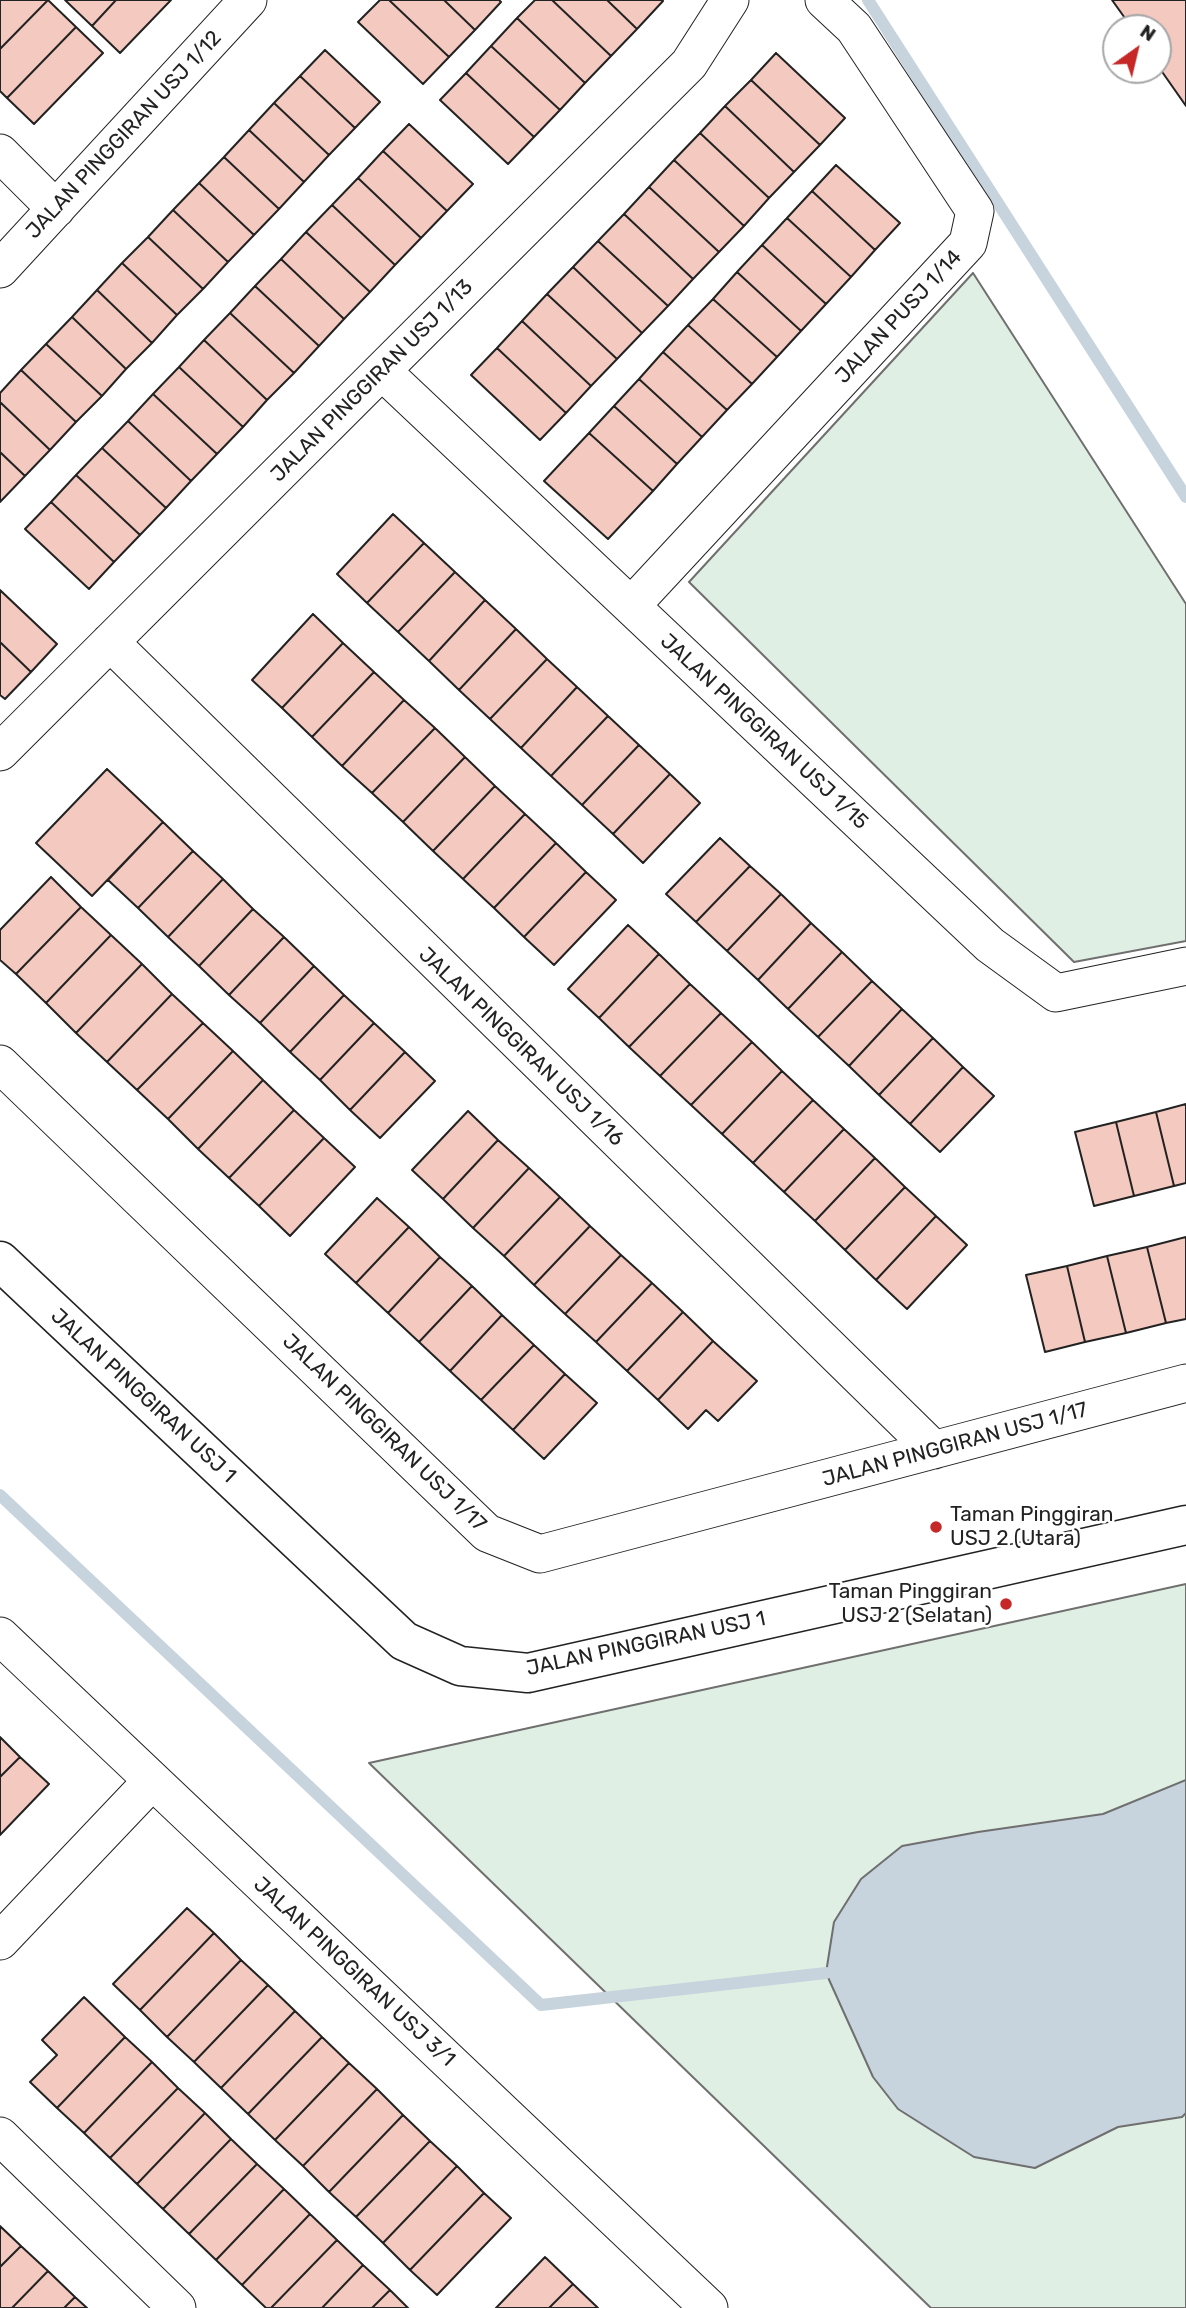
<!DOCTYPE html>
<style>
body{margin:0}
#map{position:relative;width:1186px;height:2308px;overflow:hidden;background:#fff;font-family:Rubik,sans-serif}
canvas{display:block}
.north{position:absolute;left:1102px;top:14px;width:70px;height:70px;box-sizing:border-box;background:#fff;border:2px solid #a7a7a7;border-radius:50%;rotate:34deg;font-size:19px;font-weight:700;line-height:28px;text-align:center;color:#222}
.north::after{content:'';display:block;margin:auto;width:24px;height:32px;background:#c62828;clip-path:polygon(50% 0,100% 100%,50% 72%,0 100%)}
</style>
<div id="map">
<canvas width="1186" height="2308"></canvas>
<div class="north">N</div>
</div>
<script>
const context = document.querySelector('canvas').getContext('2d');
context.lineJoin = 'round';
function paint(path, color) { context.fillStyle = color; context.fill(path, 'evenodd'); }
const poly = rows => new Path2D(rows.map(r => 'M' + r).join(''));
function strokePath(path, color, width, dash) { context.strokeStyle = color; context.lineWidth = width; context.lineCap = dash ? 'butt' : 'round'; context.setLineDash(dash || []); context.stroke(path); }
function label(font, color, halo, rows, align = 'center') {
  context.font = font + ' Rubik,sans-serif'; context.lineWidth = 5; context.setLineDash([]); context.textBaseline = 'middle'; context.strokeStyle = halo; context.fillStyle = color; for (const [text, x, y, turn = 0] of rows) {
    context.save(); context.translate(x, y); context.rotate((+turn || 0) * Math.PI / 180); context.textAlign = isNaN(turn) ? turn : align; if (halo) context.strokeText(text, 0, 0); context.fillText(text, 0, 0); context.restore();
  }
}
const green = poly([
 [973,273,1186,604,1186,941,1074,962,689,582,973,273],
 [1186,1584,1186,2308,931,2308,369,1763,1186,1584]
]);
paint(green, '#e0efe3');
strokePath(green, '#6f6f6f', 2);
const water = poly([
 [1186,1780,1186,2113,1182,2117,1118,2127,1035,2168,974,2157,898,2109,873,2077,826,1973,834,1922,861,1879,902,1846,978,1832,1103,1814,1186,1780]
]);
paint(water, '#c7d3dd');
strokePath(water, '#6f6f6f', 2);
strokePath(poly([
 [868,0,1186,497],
 [0,1495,541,2005,826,1973]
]), '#c7d3dd', 12);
const building = poly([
 [0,0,48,0,0,49,0,0],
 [48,0,76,27,7,98,0,91,0,49,48,0],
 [65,0,116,0,92,26,65,0],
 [116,0,171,0,120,53,92,26,116,0],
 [380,0,389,0,449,57,423,84,358,22,380,0],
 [389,0,444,0,475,30,449,57,389,0],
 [444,0,499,0,501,2,475,30,444,0],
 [535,0,552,0,611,56,585,83,517,18,535,0],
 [552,0,607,0,637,29,611,56,552,0],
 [607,0,661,0,663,1,637,29,607,0],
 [1112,0,1186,0,1186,106,1158,66,1158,28,1132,28,1112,0],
 [517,18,585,83,560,110,491,46,517,18],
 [76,27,103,53,34,124,7,98,76,27],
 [491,46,560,110,534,137,466,73,491,46],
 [325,50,380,102,355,128,300,76,325,50],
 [776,53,845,118,820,145,751,80,776,53],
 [466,73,534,137,508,164,440,100,466,73],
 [300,76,355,128,329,155,274,103,300,76],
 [751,80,820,145,794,172,725,106,751,80],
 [274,103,329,155,304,182,249,130,274,103],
 [725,106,794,172,769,198,700,133,725,106],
 [409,124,473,184,447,211,383,151,409,124],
 [249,130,304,182,279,209,224,157,249,130],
 [700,133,769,198,744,226,674,160,700,133],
 [383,151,447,211,421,238,358,178,383,151],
 [224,157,279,209,254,235,199,183,224,157],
 [674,160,744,226,719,252,649,187,674,160],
 [836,165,900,223,875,250,812,191,836,165],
 [358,178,421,238,395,265,332,205,358,178],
 [199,183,254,235,228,262,173,210,199,183],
 [649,187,719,252,693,279,624,214,649,187],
 [812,191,875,250,851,277,787,218,812,191],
 [332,205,395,265,370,292,306,232,332,205],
 [173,210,228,262,203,289,148,237,173,210],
 [624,214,693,279,668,306,598,241,624,214],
 [787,218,851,277,826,304,762,245,787,218],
 [306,232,370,292,344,319,281,259,306,232],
 [148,237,203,289,177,315,122,263,148,237],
 [598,241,668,306,642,333,573,267,598,241],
 [762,245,826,304,801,331,737,272,762,245],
 [281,259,344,319,319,346,255,286,281,259],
 [122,263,177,315,152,343,97,290,122,263],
 [573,267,642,333,617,359,547,294,573,267],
 [737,272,801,331,777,357,713,299,737,272],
 [255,286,319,346,294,373,230,313,255,286],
 [97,290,152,343,126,369,72,317,97,290],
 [547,294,617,359,591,386,522,321,547,294],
 [713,299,777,357,752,384,688,325,713,299],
 [230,313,294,373,267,400,204,340,230,313],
 [72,317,126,369,102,396,46,344,72,317],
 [522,321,591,386,566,413,497,348,522,321],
 [688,325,752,384,727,410,663,352,688,325],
 [204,340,267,400,243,427,179,367,204,340],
 [46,344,102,396,76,422,21,370,46,344],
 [497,348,566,413,540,440,471,375,497,348],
 [663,352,727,410,702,437,639,379,663,352],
 [179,367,243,427,217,454,153,394,179,367],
 [21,370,76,422,50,450,0,402,0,393,21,370],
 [639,379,702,437,677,464,614,406,639,379],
 [153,394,217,454,191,481,128,421,153,394],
 [0,402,50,450,25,476,0,452,0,402],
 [614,406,677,464,653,491,589,433,614,406],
 [128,421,191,481,166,508,102,448,128,421],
 [589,433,653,491,608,539,544,481,589,433],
 [102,448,166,508,140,535,76,475,102,448],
 [0,452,25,476,0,502,0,452],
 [76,475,140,535,114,562,51,502,76,475],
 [51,502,114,562,89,589,25,529,51,502],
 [393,514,424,543,367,603,337,574,393,514],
 [424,543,455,572,398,632,367,603,424,543],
 [455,572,485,600,429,661,398,632,455,572],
 [0,590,57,644,31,672,0,642,0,590],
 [485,600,516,629,459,690,429,661,485,600],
 [313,614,343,643,282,708,252,680,313,614],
 [516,629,547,659,490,719,459,690,516,629],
 [0,642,31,672,5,699,0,695,0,642],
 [343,643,374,672,312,737,282,708,343,643],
 [547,659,577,687,521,748,490,719,547,659],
 [374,672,404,700,342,766,312,737,374,672],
 [577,687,608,716,551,776,521,748,577,687],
 [404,700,435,728,372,793,342,766,404,700],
 [608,716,639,745,582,805,551,776,608,716],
 [435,728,465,757,403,822,372,793,435,728],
 [639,745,670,774,613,834,582,805,639,745],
 [465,757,495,786,433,851,403,822,465,757],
 [107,769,163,822,92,896,36,843,107,769],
 [670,774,700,803,643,863,613,834,670,774],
 [495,786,525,814,463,879,433,851,495,786],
 [525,814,556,843,494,908,463,879,525,814],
 [163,822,193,851,138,908,108,880,163,822],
 [720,838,750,866,696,922,666,894,720,838],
 [556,843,586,872,524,937,494,908,556,843],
 [193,851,223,879,168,937,138,908,193,851],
 [750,866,781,894,727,951,696,922,750,866],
 [586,872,616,900,554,965,524,937,586,872],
 [51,877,81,907,16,974,0,960,0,930,51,877],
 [223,879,253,909,199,966,168,937,223,879],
 [781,894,811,923,758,980,727,951,781,894],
 [81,907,111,935,46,1003,16,974,81,907],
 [253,909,284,937,229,995,199,966,253,909],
 [811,923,842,952,788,1009,758,980,811,923],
 [628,925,659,954,599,1018,568,989,628,925],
 [111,935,142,964,76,1033,46,1003,111,935],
 [284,937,314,966,260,1023,229,995,284,937],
 [842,952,872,981,818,1037,788,1009,842,952],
 [659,954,690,984,629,1047,599,1018,659,954],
 [142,964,172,994,107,1062,76,1033,142,964],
 [314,966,344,995,290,1052,260,1023,314,966],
 [872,981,902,1009,849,1066,818,1037,872,981],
 [690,984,721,1013,660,1076,629,1047,690,984],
 [172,994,203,1023,137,1090,107,1062,172,994],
 [344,995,374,1023,320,1080,290,1052,344,995],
 [902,1009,933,1038,879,1095,849,1066,902,1009],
 [721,1013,752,1042,691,1105,660,1076,721,1013],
 [203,1023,233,1051,168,1119,137,1090,203,1023],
 [374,1023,405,1052,350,1110,320,1080,374,1023],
 [933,1038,963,1067,910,1124,879,1095,933,1038],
 [752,1042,782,1071,722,1134,691,1105,752,1042],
 [233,1051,263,1080,198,1149,168,1119,233,1051],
 [405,1052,435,1081,380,1138,350,1110,405,1052],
 [963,1067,994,1096,940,1152,910,1124,963,1067],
 [782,1071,813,1100,753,1163,722,1134,782,1071],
 [263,1080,294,1110,229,1178,198,1149,263,1080],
 [813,1100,844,1129,784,1192,753,1163,813,1100],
 [1186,1104,1186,1183,1174,1186,1156,1112,1186,1104],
 [294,1110,324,1138,259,1206,229,1178,294,1110],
 [468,1111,498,1140,443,1199,412,1170,468,1111],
 [1156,1112,1174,1186,1134,1196,1116,1122,1156,1112],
 [1116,1122,1134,1196,1094,1206,1075,1132,1116,1122],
 [844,1129,875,1158,815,1221,784,1192,844,1129],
 [324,1138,355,1167,290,1236,259,1206,324,1138],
 [498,1140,529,1168,473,1228,443,1199,498,1140],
 [875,1158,905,1187,845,1250,815,1221,875,1158],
 [529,1168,560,1197,504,1256,473,1228,529,1168],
 [905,1187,936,1216,876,1280,845,1250,905,1187],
 [560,1197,590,1226,534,1285,504,1256,560,1197],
 [377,1198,409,1227,356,1283,325,1254,377,1198],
 [936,1216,967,1245,907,1309,876,1280,936,1216],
 [590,1226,621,1255,565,1314,534,1285,590,1226],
 [409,1227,440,1257,388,1313,356,1283,409,1227],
 [1186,1237,1186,1319,1166,1323,1147,1247,1186,1237],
 [1147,1247,1166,1323,1126,1333,1107,1256,1147,1247],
 [621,1255,652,1283,596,1342,565,1314,621,1255],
 [1107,1256,1126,1333,1085,1342,1067,1266,1107,1256],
 [440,1257,472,1286,419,1342,388,1313,440,1257],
 [1067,1266,1085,1342,1045,1352,1026,1275,1067,1266],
 [652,1283,683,1312,627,1371,596,1342,652,1283],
 [472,1286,502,1315,450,1371,419,1342,472,1286],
 [683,1312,713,1341,658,1400,627,1371,683,1312],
 [502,1315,534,1345,481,1400,450,1371,502,1315],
 [713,1341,757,1381,718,1421,706,1410,688,1429,658,1400,713,1341],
 [534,1345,565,1374,513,1430,481,1400,534,1345],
 [565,1374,597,1403,544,1459,513,1430,565,1374],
 [0,1737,20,1757,0,1777,0,1737],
 [20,1757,49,1784,0,1835,0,1777,20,1757],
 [187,1908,214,1933,140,2010,113,1984,187,1908],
 [214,1933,241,1960,167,2037,140,2010,214,1933],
 [241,1960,268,1985,194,2062,167,2037,241,1960],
 [268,1985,295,2011,221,2088,194,2062,268,1985],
 [84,1997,125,2037,57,2108,30,2082,57,2055,42,2040,84,1997],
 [295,2011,322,2037,248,2114,221,2088,295,2011],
 [125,2037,152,2062,84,2133,57,2108,125,2037],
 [322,2037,349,2063,275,2140,248,2114,322,2037],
 [152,2062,178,2088,110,2158,84,2133,152,2062],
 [349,2063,377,2089,303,2166,275,2140,349,2063],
 [178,2088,205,2113,137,2184,110,2158,178,2088],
 [377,2089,403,2115,329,2192,303,2166,377,2089],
 [205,2113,231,2139,163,2209,137,2184,205,2113],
 [403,2115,430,2141,356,2217,329,2192,403,2115],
 [231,2139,257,2164,189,2234,163,2209,231,2139],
 [430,2141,457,2166,383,2243,356,2217,430,2141],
 [257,2164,284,2189,216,2260,189,2234,257,2164],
 [457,2166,484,2193,410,2270,383,2243,457,2166],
 [284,2189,310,2214,242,2285,216,2260,284,2189],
 [484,2193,511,2218,437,2295,410,2270,484,2193],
 [310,2214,337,2240,271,2308,266,2308,242,2285,310,2214],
 [0,2226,21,2246,0,2267,0,2226],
 [337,2240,363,2265,322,2308,271,2308,337,2240],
 [21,2246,48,2271,12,2308,0,2308,0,2267,21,2246],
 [545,2257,573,2284,549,2308,496,2308,545,2257],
 [363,2265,390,2290,372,2308,322,2308,363,2265],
 [48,2271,75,2297,64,2308,12,2308,48,2271],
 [573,2284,598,2308,549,2308,573,2284],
 [390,2290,408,2308,372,2308,390,2290],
 [75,2297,87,2308,64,2308,75,2297]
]);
paint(building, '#f3c9c0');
strokePath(building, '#222', 2);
const street = poly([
 [0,153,56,209],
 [0,269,248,0],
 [382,371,990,945,1056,993,1186,966],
 [631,606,968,243,975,211,854,28,824,0],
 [110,642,934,1450],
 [0,752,689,64,730,0],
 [0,1064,487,1533,540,1554,1186,1383],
 [0,1636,709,2308],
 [0,1941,152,1781],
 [0,2136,177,2308]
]);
const secondary = poly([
 [0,1261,404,1641,460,1666,528,1673,1186,1525]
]);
strokePath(street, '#222', 39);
strokePath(secondary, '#222', 41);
strokePath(street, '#fff', 37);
strokePath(secondary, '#fff', 38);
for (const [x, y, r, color] of [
 [936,1527,7,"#c62828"],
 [1006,1604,7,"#c62828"]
]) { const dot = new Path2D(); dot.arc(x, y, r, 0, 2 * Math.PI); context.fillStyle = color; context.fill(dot); strokePath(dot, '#fff', 2.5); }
label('21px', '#222', '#fff', [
 ["JALAN PINGGIRAN USJ 1/12",124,135,-47],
 ["JALAN PUSJ 1/14",899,317,-47],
 ["JALAN PINGGIRAN USJ 1/13",372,381,-45],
 ["JALAN PINGGIRAN USJ 1/15",764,732,43],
 ["JALAN PINGGIRAN USJ 1/16",521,1047,44],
 ["JALAN PINGGIRAN USJ 1",143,1396,43],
 ["JALAN PINGGIRAN USJ 1/17",384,1433,44],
 ["JALAN PINGGIRAN USJ 1/17",955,1445,-15],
 ["JALAN PINGGIRAN USJ 1",646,1644,-12],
 ["JALAN PINGGIRAN USJ 3/1",354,1972,43]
]);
label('21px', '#222', '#fff', [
 ["Taman Pinggiran",950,1515],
 ["USJ 2 (Utara)",950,1539],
 ["Taman Pinggiran",992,1592,"right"],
 ["USJ 2 (Selatan)",992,1616,"right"]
], 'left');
</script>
